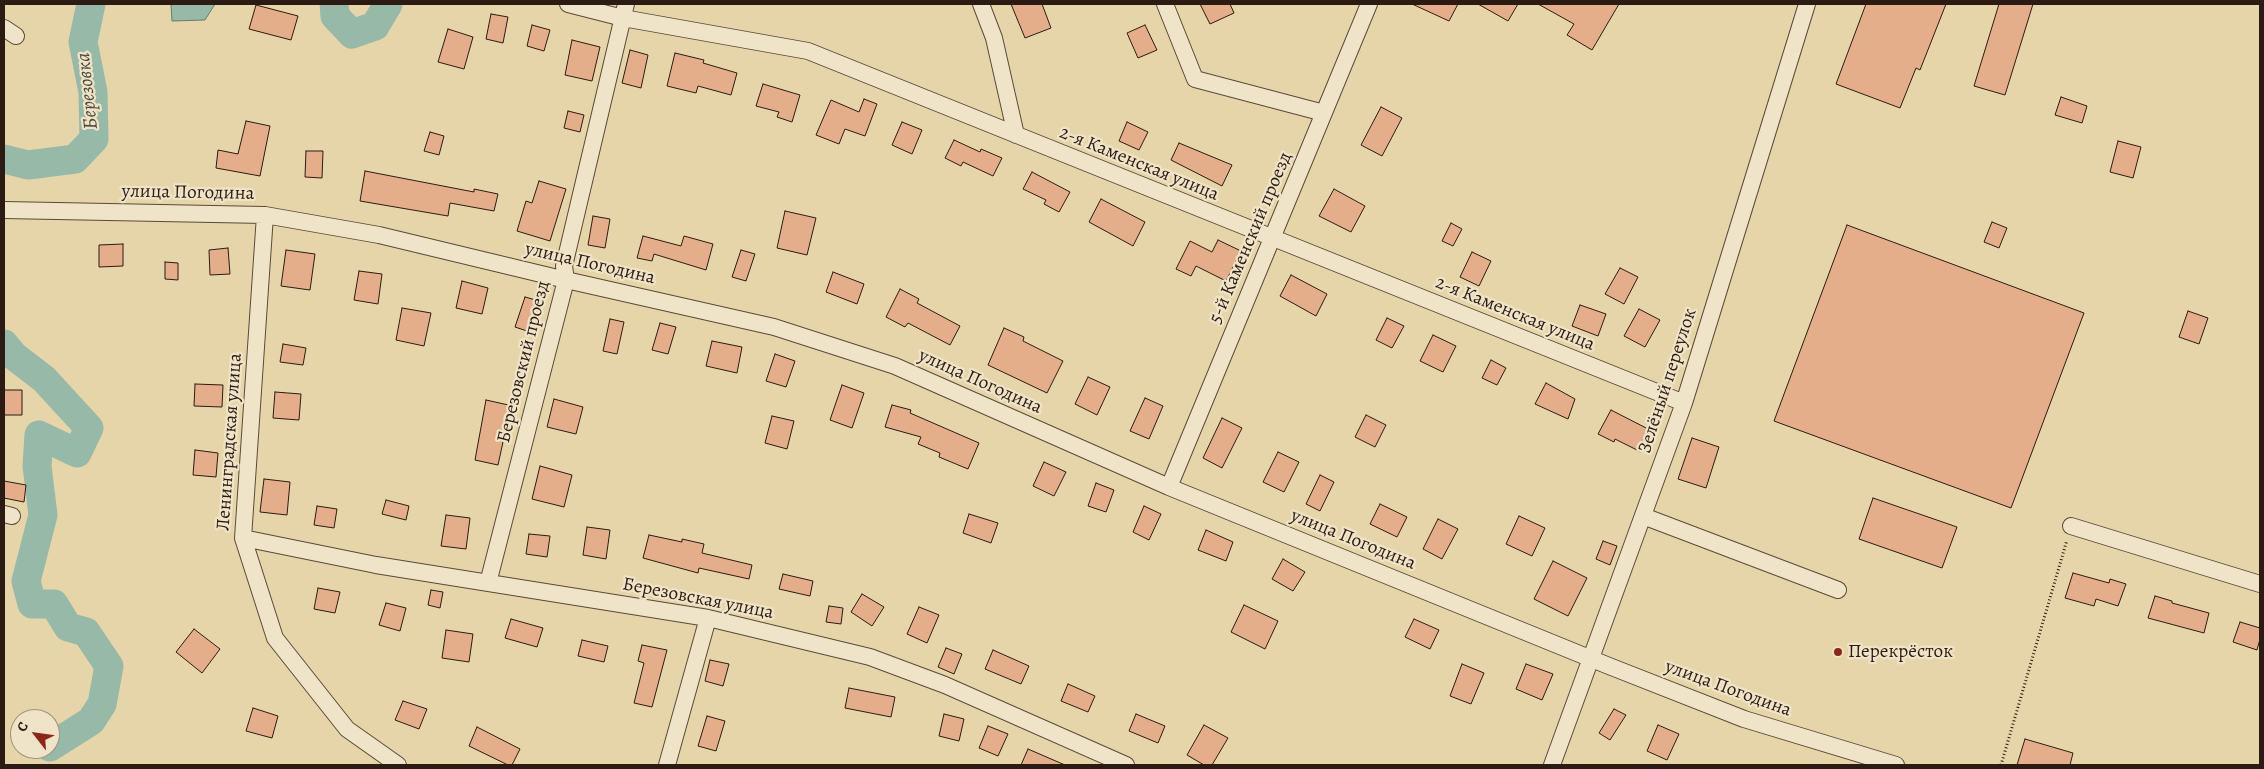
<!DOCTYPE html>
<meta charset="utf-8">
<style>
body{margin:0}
#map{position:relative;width:2264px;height:769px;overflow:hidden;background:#e6d5a9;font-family:Alegreya,serif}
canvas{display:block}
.frame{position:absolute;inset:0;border:5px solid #2c1b12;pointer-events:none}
.north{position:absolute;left:10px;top:709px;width:50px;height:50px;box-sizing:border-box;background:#efe4c7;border:1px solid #a1947f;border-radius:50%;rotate:300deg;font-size:14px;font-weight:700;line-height:20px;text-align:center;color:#2c1b12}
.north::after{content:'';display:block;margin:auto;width:18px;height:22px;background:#8f2418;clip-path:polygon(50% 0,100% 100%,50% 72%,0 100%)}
</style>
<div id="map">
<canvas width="2264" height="769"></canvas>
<div class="frame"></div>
<div class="north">С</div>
</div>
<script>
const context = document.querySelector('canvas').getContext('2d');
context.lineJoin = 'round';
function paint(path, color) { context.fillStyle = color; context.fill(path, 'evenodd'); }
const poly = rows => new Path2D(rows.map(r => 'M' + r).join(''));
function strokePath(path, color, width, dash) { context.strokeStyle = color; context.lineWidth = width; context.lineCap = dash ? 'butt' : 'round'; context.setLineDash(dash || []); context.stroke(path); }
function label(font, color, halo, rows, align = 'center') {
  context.font = font + ' Alegreya,serif'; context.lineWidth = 4.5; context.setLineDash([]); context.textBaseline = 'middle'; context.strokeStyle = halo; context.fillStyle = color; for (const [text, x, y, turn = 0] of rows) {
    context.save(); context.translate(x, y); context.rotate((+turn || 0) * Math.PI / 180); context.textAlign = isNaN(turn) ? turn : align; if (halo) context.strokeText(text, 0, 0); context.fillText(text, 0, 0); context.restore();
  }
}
const water = poly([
 [171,4,215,4,205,20,172,21,171,4]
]);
paint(water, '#96b9a8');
strokePath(water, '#6c7a6c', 1);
strokePath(poly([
 [334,4,335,16,352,34,375,26,388,4],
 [4,159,28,165,75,159,94,139,93,92,83,42,91,4],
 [4,344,14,356,44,379,89,428,77,453,39,435,37,466,43,515,26,581,32,604,54,604,68,627,86,632,109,666,102,704,91,721,50,747]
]), '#96b9a8', 29);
const building = poly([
 [1011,4,1042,4,1051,28,1025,38,1011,4],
 [1200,4,1230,4,1234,13,1210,24,1200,4],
 [1412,4,1458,4,1449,21,1412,4],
 [1478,4,1518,4,1508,21,1478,4],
 [1538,4,1619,4,1592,50,1567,35,1574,24,1538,4],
 [1866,4,1946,4,1920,70,1916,68,1900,108,1836,84,1866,4],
 [1999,4,2033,4,2005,95,1974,86,1999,4],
 [256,5,298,16,291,40,249,29,256,5],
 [491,14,508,17,503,43,486,39,491,14],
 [532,25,550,30,544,51,527,46,532,25],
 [1145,25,1157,50,1138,58,1127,33,1145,25],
 [448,29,473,37,464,69,438,62,448,29],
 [572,40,600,47,592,81,565,75,572,40],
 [630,50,648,55,641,88,622,83,630,50],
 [675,53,704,60,703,63,737,73,731,95,698,86,696,93,667,86,675,53],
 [763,84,800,95,792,122,777,117,779,112,756,106,763,84],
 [2061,97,2087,106,2082,123,2055,115,2061,97],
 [864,99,877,104,865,136,845,129,839,144,816,135,831,100,859,112,864,99],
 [1381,107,1402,118,1382,156,1361,145,1381,107],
 [568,111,584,115,580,132,564,128,568,111],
 [246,121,270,126,260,176,216,168,218,150,238,154,246,121],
 [902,122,922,130,912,154,892,145,902,122],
 [1127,122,1148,132,1139,150,1119,141,1127,122],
 [430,132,444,136,439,155,424,151,430,132],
 [954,140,980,152,981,149,1002,158,993,176,963,162,961,166,945,158,954,140],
 [2118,141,2141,147,2133,178,2110,172,2118,141],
 [1179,143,1232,165,1222,186,1171,160,1179,143],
 [306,151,323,151,322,178,305,177,306,151],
 [365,171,474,192,474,189,498,194,494,211,450,203,448,216,360,201,365,171],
 [1032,172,1070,192,1059,212,1044,204,1046,200,1023,189,1032,172],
 [539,181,566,189,550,241,517,231,526,201,532,203,539,181],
 [1334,189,1365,206,1351,232,1319,216,1334,189],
 [1101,199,1145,222,1133,246,1089,222,1101,199],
 [785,211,816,218,807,255,777,248,785,211],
 [593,216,610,219,605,248,588,245,593,216],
 [1992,222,2007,228,1999,248,1984,242,1992,222],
 [1451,223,1462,229,1453,246,1442,241,1451,223],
 [1847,225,2084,313,2011,508,1774,421,1847,225],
 [643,236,681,246,684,236,713,244,706,270,654,254,652,261,637,258,643,236],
 [1218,240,1241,251,1226,281,1196,266,1191,276,1176,269,1190,241,1212,252,1218,240],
 [123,244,123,266,99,267,99,245,123,244],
 [228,248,230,274,210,275,209,250,228,248],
 [286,250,315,254,310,290,281,286,286,250],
 [741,250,755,254,746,281,732,277,741,250],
 [1472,252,1491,261,1479,286,1460,277,1472,252],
 [165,262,178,263,178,280,165,279,165,262],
 [1620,268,1638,277,1624,304,1605,294,1620,268],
 [359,271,382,274,378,304,354,300,359,271],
 [833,272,864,284,857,304,826,292,833,272],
 [1291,275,1327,294,1316,316,1280,296,1291,275],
 [462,281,488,288,482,314,456,308,462,281],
 [900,289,919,299,917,303,960,326,950,345,908,323,905,327,886,317,900,289],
 [525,297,543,302,533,333,515,327,525,297],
 [1580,305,1606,314,1598,336,1572,326,1580,305],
 [402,308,431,313,424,346,396,340,402,308],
 [1639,309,1660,320,1645,347,1624,336,1639,309],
 [2188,311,2208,318,2199,344,2179,337,2188,311],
 [1387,318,1404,326,1392,348,1376,340,1387,318],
 [610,319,624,322,617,354,603,351,610,319],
 [660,323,676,327,668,354,652,350,660,323],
 [1004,328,1024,337,1023,341,1063,361,1047,393,988,365,1004,328],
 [1433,335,1456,346,1443,372,1420,361,1433,335],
 [712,341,742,347,737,373,706,366,712,341],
 [283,344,306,348,303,365,280,362,283,344],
 [775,354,795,361,786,387,766,381,775,354],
 [1491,360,1506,368,1497,385,1482,378,1491,360],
 [1088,377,1110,387,1097,415,1075,404,1088,377],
 [1546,383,1575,399,1568,419,1535,404,1546,383],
 [195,384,223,385,222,407,194,406,195,384],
 [842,385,864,393,852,428,830,420,842,385],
 [4,390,22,390,22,415,4,415,4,390],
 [275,392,301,394,299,420,273,418,275,392],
 [1145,398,1163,406,1149,439,1130,431,1145,398],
 [554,399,583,407,576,434,547,427,554,399],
 [486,400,513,406,510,419,508,419,498,465,475,460,486,400],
 [892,405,911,410,910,413,979,443,968,469,939,457,940,453,918,444,921,437,885,427,892,405],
 [1611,410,1652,431,1641,452,1615,439,1614,442,1598,434,1611,410],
 [1366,415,1386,425,1375,447,1355,437,1366,415],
 [772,416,794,421,787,449,765,443,772,416],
 [1222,418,1242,428,1222,468,1203,458,1222,418],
 [1692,438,1719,447,1706,488,1678,479,1692,438],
 [195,450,218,453,216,477,193,475,195,450],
 [1278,452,1299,462,1284,492,1263,482,1278,452],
 [1044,462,1066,472,1054,496,1033,486,1044,462],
 [540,466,572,475,564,507,532,499,540,466],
 [1320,475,1334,482,1320,511,1306,504,1320,475],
 [264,479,290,482,287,515,260,512,264,479],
 [4,481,26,485,24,502,4,498,4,481],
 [1096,483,1114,490,1106,512,1088,506,1096,483],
 [1873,498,1957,527,1942,568,1859,539,1873,498],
 [386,500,409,506,406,520,382,514,386,500],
 [1380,504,1407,517,1397,537,1370,524,1380,504],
 [317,506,337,509,334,528,314,525,317,506],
 [1144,506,1161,514,1149,540,1133,532,1144,506],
 [969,514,998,523,991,543,963,533,969,514],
 [446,515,470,518,466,549,441,546,446,515],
 [1519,516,1545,528,1532,556,1506,544,1519,516],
 [1438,519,1458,529,1442,559,1423,549,1438,519],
 [587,527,610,530,606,559,583,555,587,527],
 [1206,530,1233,542,1226,561,1198,550,1206,530],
 [529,534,550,536,547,557,526,554,529,534],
 [649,535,682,542,682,539,704,544,702,553,752,565,749,579,699,568,698,573,643,558,649,535],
 [1603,541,1617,546,1610,565,1596,559,1603,541],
 [1283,559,1305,572,1293,591,1272,579,1283,559],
 [1553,561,1587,578,1568,616,1534,599,1553,561],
 [2073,573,2109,583,2110,579,2126,584,2118,606,2096,599,2094,606,2065,598,2073,573],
 [783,574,813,581,810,596,779,589,783,574],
 [318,588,340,592,335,613,314,609,318,588],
 [431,590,443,592,440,608,428,605,431,590],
 [862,594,884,607,872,626,851,612,862,594],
 [2155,596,2172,601,2172,603,2209,613,2204,633,2148,618,2155,596],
 [386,603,406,608,400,631,379,625,386,603],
 [1244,605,1278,621,1265,649,1231,632,1244,605],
 [829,606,843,608,841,624,826,622,829,606],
 [919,607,939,615,927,643,907,634,919,607],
 [511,619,543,628,537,647,505,638,511,619],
 [1414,619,1439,630,1430,649,1405,637,1414,619],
 [2240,622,2260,628,2260,639,2257,650,2233,642,2240,622],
 [194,629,220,649,202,673,176,652,194,629],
 [446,630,473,634,469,662,442,658,446,630],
 [582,640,608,646,604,662,578,656,582,640],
 [642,645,667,650,652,707,634,703,644,663,638,661,642,645],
 [946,648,962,654,954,674,938,667,946,648],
 [993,650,1029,666,1021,684,985,669,993,650],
 [710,660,729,664,723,686,705,681,710,660],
 [1462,664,1484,673,1471,704,1450,696,1462,664],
 [1526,664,1553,674,1542,700,1516,689,1526,664],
 [1068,684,1095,696,1088,712,1061,701,1068,684],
 [849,688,895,697,891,717,845,708,849,688],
 [403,701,427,709,419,729,395,720,403,701],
 [253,708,278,716,272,738,246,731,253,708],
 [1614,709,1626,715,1610,740,1599,733,1614,709],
 [944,714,964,719,959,741,939,736,944,714],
 [1136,714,1165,726,1158,743,1129,731,1136,714],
 [707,716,725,721,716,751,698,746,707,716],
 [1204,725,1228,738,1212,765,1204,765,1187,755,1204,725],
 [1658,725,1679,734,1667,760,1647,751,1658,725],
 [988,726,1008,734,998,756,979,748,988,726],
 [477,727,520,749,512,765,508,765,469,746,477,727],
 [2025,739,2073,753,2070,765,2017,765,2025,739],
 [1028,749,1065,765,1021,765,1028,749]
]);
paint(building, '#e4ae8a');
strokePath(building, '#2c1b12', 1);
const minor = poly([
 [568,4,623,18,808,51,1684,403],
 [981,4,994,38,1016,135],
 [1165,4,1195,79,1324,113],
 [4,28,16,36],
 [4,210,265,215,379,235,566,280,774,327,895,366,1169,487,1609,666,1744,719,1896,765],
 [265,215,243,538,275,638,347,729,398,765],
 [1169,487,1369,4],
 [4,514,12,516],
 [1643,516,1838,590],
 [2071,526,2260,584],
 [243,538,376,565,708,618,870,657,945,685,1126,765],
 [488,583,566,280,564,266,626,4],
 [667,765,708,618],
 [1552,765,1684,403,1807,4]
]);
strokePath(minor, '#5a4a38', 18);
strokePath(poly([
 [2001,765,2067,540]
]), '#2c1b12', 3, [1, 2.5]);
strokePath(minor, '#efe4c7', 16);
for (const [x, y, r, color] of [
 [1838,652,5,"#8f2418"]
]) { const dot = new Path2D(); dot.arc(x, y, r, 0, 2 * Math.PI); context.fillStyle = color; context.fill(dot); strokePath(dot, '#efe4c7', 2); }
label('19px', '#2c1b12', '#efe4c7', [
 ["2-я Каменская улица",1139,164,22],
 ["улица Погодина",188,193,1],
 ["5-й Каменский проезд",1251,238,-67],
 ["улица Погодина",590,264,13],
 ["2-я Каменская улица",1515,314,22],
 ["Березовский проезд",524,362,-76],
 ["Зелёный переулок",1668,381,-72],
 ["улица Погодина",980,382,24],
 ["Ленинградская улица",230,442,-86],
 ["улица Погодина",1353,540,22],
 ["Березовская улица",698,599,11],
 ["улица Погодина",1728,689,20]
]);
label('19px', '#2c1b12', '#efe4c7', [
 ["Перекрёсток",1848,652]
], 'left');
label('italic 20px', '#4c4a3f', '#efe4c7', [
 ["Березовка",88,91,-96]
]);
</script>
